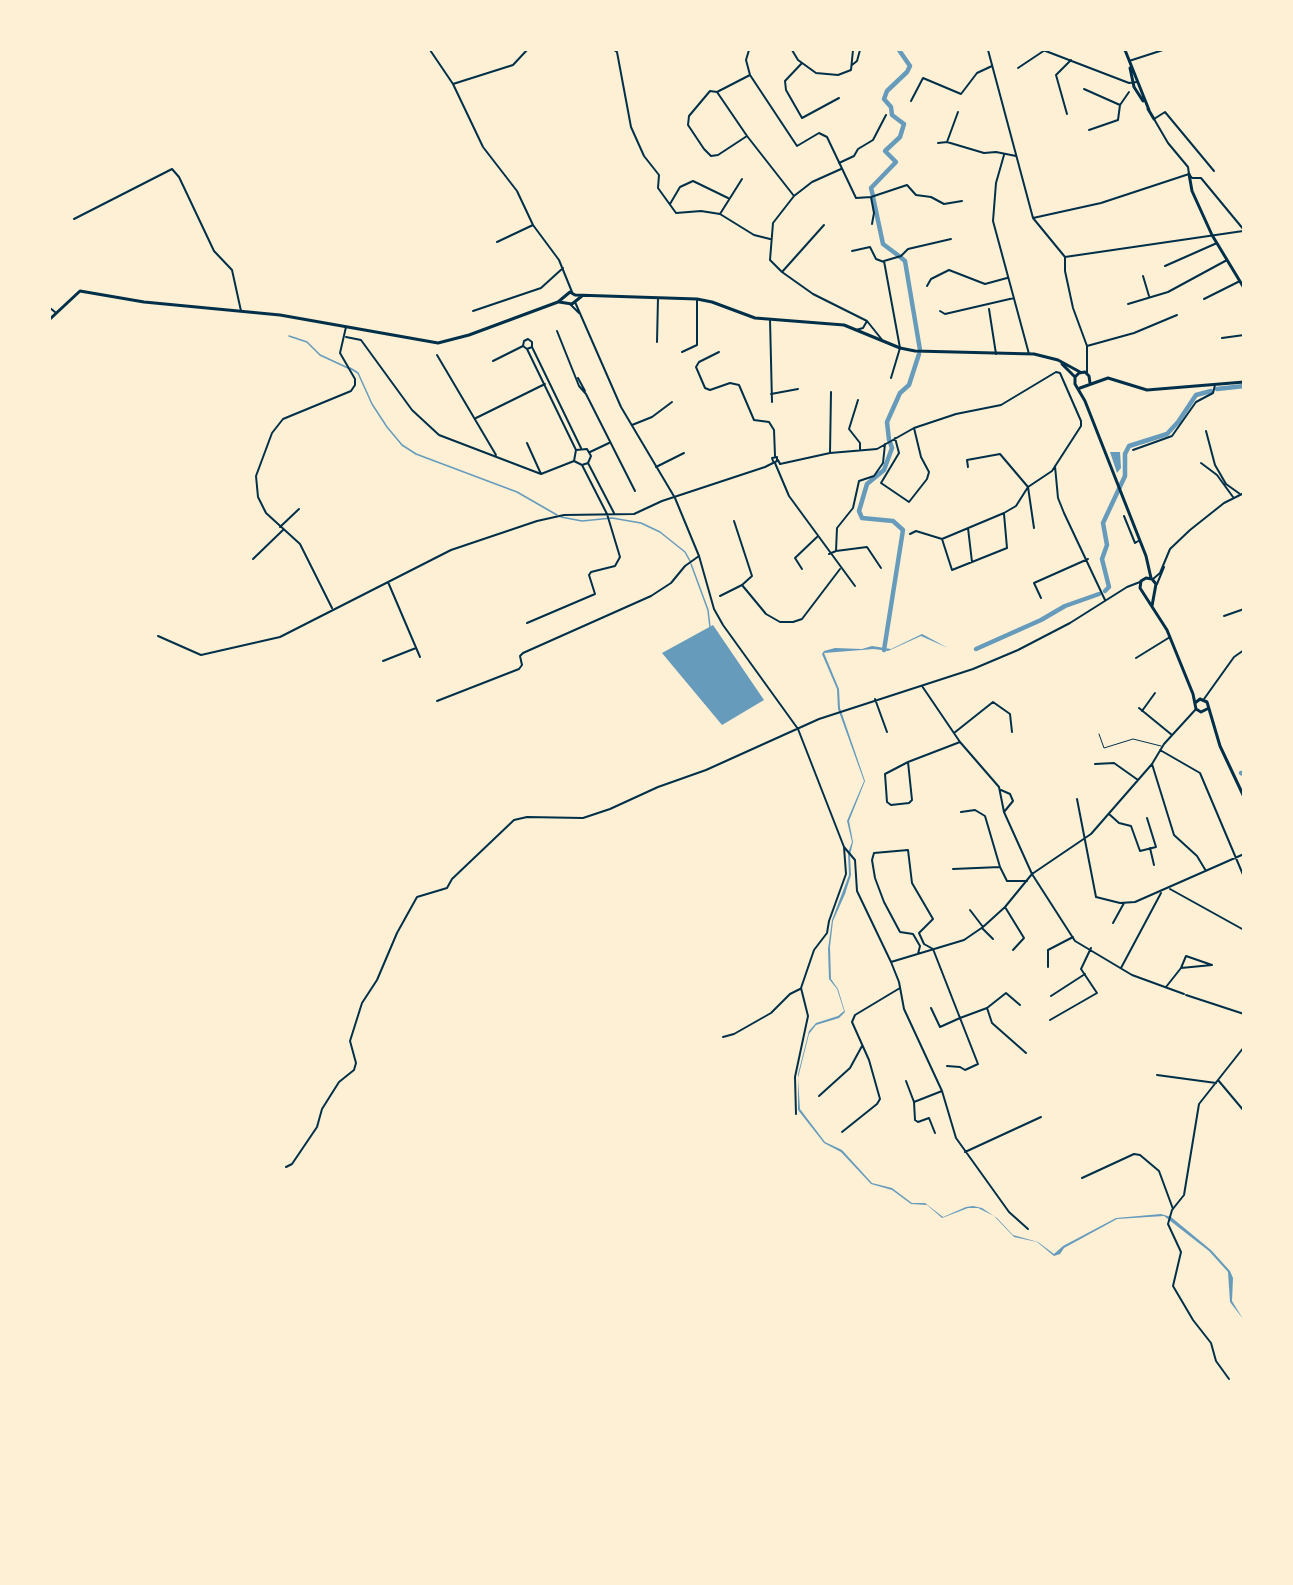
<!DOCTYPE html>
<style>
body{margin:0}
#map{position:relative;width:1293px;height:1585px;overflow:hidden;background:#fdf0d5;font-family:"Noto Sans",sans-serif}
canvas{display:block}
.frame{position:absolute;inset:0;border:51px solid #fdf0d5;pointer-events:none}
</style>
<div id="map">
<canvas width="1293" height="1585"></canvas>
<div class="frame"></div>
</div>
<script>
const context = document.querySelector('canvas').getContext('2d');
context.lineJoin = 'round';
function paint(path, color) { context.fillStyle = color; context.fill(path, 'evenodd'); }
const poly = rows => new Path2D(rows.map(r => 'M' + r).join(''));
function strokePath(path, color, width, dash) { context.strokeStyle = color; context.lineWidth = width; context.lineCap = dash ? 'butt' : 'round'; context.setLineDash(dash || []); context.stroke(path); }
paint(poly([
 [1110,452,1120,452,1121,468,1117,473],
 [713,625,764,700,722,725,662,653],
 [922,634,948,648,921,636,888,651,874,649,824,653,839,689,840,708,865,781,849,821,853,842,850,855,851,875,845,894,833,921,830,947,831,979,838,989,845,1012,839,1018,816,1025,809,1034,798,1078,800,1109,825,1142,842,1150,872,1183,892,1188,912,1203,925,1203,943,1217,966,1207,973,1206,982,1208,997,1218,1013,1235,1038,1242,1054,1254,1063,1246,1116,1218,1161,1214,1171,1217,1211,1250,1230,1271,1233,1278,1232,1301,1243,1319,1230,1302,1228,1272,1209,1251,1164,1216,1117,1219,1064,1248,1060,1254,1054,1256,1037,1242,1014,1237,994,1216,978,1208,968,1208,942,1218,927,1205,911,1204,892,1190,871,1184,841,1152,824,1143,798,1110,798,1074,809,1031,816,1023,838,1016,844,1011,837,989,829,979,828,949,832,920,849,875,848,853,852,842,847,821,864,781,838,709,837,689,822,654,824,651,835,648,862,649,872,646,891,649]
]), '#669bbc');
strokePath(poly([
 [289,336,307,342,320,355,348,368],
 [350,368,358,373,372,404,387,427,402,445,416,454,517,492,557,515],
 [561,517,582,521,612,518,641,523,660,532,685,552,690,561],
 [691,564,708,610,710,627]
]), '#669bbc', 1.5);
strokePath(poly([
 [873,196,871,188,896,162,885,151,900,137,904,124,892,115,891,107,884,99,887,91,907,72,910,66,899,50],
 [873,197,883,244,899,256],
 [899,256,905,261,920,350],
 [1217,389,1244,386],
 [889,440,887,422,900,393,909,385,919,354],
 [1105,591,1109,587,1102,559,1107,545,1103,523,1125,476,1125,454,1129,446,1167,434,1178,422,1196,395,1211,391],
 [976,649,1041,620,1065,606,1099,594],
 [884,650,903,530,893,521,862,518,859,511,867,484,884,470,892,448,890,442],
 [1241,773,1244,774]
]), '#669bbc', 4.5);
strokePath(poly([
 [1099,734,1104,748,1133,739,1161,746]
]), '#003049', 1);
strokePath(poly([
 [430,50,453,84,483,147,517,191,533,225,559,260,572,292],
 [614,50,617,52,631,127,644,156,659,175,658,188,676,213,701,211,720,214,754,235,770,239],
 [749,50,746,60,750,75,797,146,819,133,827,137,856,198,871,197,907,185,916,195,931,197,944,204,962,201],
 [792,50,798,60,816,73,838,75,851,70,853,50],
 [988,50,1033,218,1065,257],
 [1043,50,1129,83,1137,82],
 [1129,61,1163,50],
 [802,63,785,81,786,90,802,118,839,98],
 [852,65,857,61,860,50],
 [1018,68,1045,50],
 [750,75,717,92,747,136,794,196],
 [453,84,513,65,527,50],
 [1084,89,1120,105],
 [717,92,710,91,689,116,688,125,704,149,711,156,718,155,747,136],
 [911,101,923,78,961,94,977,73,992,66],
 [1067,114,1056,75,1071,60],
 [1089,130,1118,120,1120,105,1129,92],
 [947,142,958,112],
 [938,143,947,142,984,153,996,152,1016,156],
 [1004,155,996,183,993,221,1029,354],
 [839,163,854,156,858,149,873,140,886,115],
 [841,169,812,182,794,196,773,223,770,260,782,272,813,294,867,321,883,341],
 [1214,171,1165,112,1154,119,1168,143,1188,167,1189,174,1192,178,1201,178,1244,230],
 [871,197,874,213,872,224],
 [670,204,680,187,693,181,728,198],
 [720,214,742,179],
 [1033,218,1101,203,1189,174],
 [74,219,172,169,179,177,214,251,232,270,241,311],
 [497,242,533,225],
 [852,251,870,247,876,259,884,262],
 [1065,257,1243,231],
 [1065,257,1065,271,1073,308,1087,346,1087,373],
 [1165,266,1217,243],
 [782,272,824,225],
 [1143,276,1149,296],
 [927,286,931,279,949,270,985,284,1007,278],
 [1204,299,1240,281],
 [575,302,621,407,675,498,699,556,714,609,723,625,798,729,844,847,855,860,857,891,891,962,899,982,904,1009,942,1091,956,1138,1009,1212,1028,1229],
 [570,304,579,313],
 [1128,304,1168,292,1227,260],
 [50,308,55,312],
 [989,309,996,354],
 [473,311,541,288,563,268],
 [940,311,945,314,1014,298],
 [770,319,772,402],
 [856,330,863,328,867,321],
 [557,331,579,386,586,394,635,491],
 [346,337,361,340],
 [1222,338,1244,335],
 [528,339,532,342,532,347,527,349,523,346,524,341,528,339],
 [361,340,412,410,439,435,541,474,574,461],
 [657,342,658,298],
 [1087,346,1134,333,1177,315],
 [532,347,581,448],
 [527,349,576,450,574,461,582,465,588,463,591,456,587,449,576,450],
 [682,352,697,345,697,299],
 [719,352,699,362,696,367,705,388,710,390,730,383,739,385,754,420,769,422,774,430,775,456],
 [437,355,496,455],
 [493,361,523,346],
 [578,378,585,391],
 [891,378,900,348,884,261,901,256,908,249,951,239],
 [771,394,798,389],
 [858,400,849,429,860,443,860,450],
 [476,418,545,384],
 [632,425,652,417,672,402],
 [1206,431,1215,465,1226,484,1240,494],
 [895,438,899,453,881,483,909,502,927,479,929,472,921,457,914,428],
 [527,443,541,474],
 [1133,450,1172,436,1196,402,1213,393,1215,385],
 [590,452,609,443],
 [830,453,831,392],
 [778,460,780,464,830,453,877,449,914,428,956,414,1001,405,1056,372,1060,373,1081,421,1081,426,1052,471,1028,487,1016,506,1004,513,942,539,916,531,910,534],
 [588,463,614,513],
 [775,463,789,496,855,586],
 [1201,463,1217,475,1233,497],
 [1055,466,1058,498,1064,513,1105,600],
 [656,467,684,453],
 [968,467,967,460,1000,454,1028,487,1034,528],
 [1124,516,1135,543,1140,540],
 [734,521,752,576,742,585,766,614,780,622,793,622,802,619,840,569],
 [280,527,299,509],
 [968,528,972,562],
 [942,539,952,570,1007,548,1004,514],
 [836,551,867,547,881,568],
 [829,554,836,551,837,528,853,508,859,481,874,476,883,463,885,444],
 [253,559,283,530],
 [802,569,795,558,817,537],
 [1153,579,1160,573,1170,549,1190,530,1224,503,1244,493],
 [388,582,420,657],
 [1157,584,1164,567],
 [720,596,742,585],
 [1041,598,1034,583,1088,559],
 [332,608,300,544,266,513,258,497,256,476,272,433,283,419,351,391,355,385,355,379,340,353,346,327],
 [1224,616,1244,609],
 [527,623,595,594,589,575,591,572,615,566,620,557,607,514,582,465],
 [158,636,201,655,280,637,451,550,537,521,564,515,634,514,662,501,765,467,777,461,777,457,772,458,773,461],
 [1136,658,1170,637],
 [383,661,416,648],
 [922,686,960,742,999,787,1004,812,1032,874,1075,941,1132,975,1184,994],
 [875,699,887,732],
 [1204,699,1234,657,1244,650],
 [437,701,519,669,522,665,520,656,523,653,651,596,671,583,685,566,699,556],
 [1139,708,1172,735],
 [1142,711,1155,693],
 [954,733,993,702,1010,714,1012,732],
 [1160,750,1200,773,1244,877],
 [908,762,912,800,909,803,891,805,887,802,885,774,908,762,960,742],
 [1095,764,1114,763,1138,780],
 [1152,764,1174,835,1197,856,1206,871],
 [1001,790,1010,794,1013,801,1004,812],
 [1077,799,1096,897,1120,903,1135,902,1244,854],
 [961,812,975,810,985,816,1000,867],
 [1109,814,1119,823,1131,826,1140,851,1156,847,1147,818],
 [1150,848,1154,865],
 [953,869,1000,867,1007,881,1027,881],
 [1170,889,1244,930],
 [1005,907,1024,938,1013,950],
 [970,910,983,927],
 [1113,923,1124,903],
 [982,928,993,939],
 [918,954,920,946,913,934,900,932,884,902,875,878,872,860,874,853,908,850,912,883,933,919,919,933,924,944,933,949,960,1018,987,1008,1006,993,1020,1005],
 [891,962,964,940,983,927,1005,907,1032,874,1091,834,1152,764,1164,744,1196,709],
 [1048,967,1048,950,1073,937],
 [1121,968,1161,893],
 [1166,987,1181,968,1212,965,1186,956,1181,968],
 [1186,995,1244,1014],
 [1051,996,1085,974],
 [931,1008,940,1027,960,1018,978,1064,965,1070,960,1067,947,1066],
 [987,1008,992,1023,1026,1053],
 [1050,1020,1097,993,1081,969,1091,948],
 [723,1037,734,1034,771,1013,790,994,800,989],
 [1157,1075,1216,1083],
 [1218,1080,1244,1111],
 [906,1081,914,1102,942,1091],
 [819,1096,850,1068,862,1046],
 [914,1102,915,1120,918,1122,929,1118,935,1133],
 [796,1114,795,1077,808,1016,801,988,814,950,827,933,829,921,846,874,844,847],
 [842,1132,877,1104,880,1099,869,1060,852,1022,855,1015,900,988],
 [965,1152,1041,1117],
 [286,1167,292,1164,317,1127,322,1109,339,1082,354,1070,356,1063,350,1041,362,1003,377,980,397,933,417,897,447,888,452,879,514,820,527,817,583,818,610,809,658,787,706,770,819,719,973,669,1018,650,1070,623,1127,587,1140,582],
 [1082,1178,1134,1154,1140,1155,1159,1171,1173,1209],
 [1229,1379,1216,1361,1211,1343,1193,1320,1173,1286,1181,1252,1168,1224,1172,1210,1184,1195,1199,1104,1244,1047]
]), '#003049', 2);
strokePath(poly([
 [1125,50,1149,110],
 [1130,68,1134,87,1143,101],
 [1148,109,1154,119],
 [1189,174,1192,191,1212,235,1244,288],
 [559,302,572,304,582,296],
 [50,319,80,291,144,302,280,315,438,343,469,335,558,302,570,292,575,295,697,299,712,302,755,318,844,325,900,348,915,351,1034,354,1058,360,1080,372],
 [1062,364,1075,377],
 [1090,383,1089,376,1085,372,1079,373,1075,377,1075,384,1085,401,1146,556,1151,578],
 [1080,388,1108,378,1147,390,1244,382],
 [1152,606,1156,584,1152,579,1146,578,1141,581,1140,588,1167,630,1193,694,1196,709,1201,712,1207,709],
 [1195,703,1200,699,1207,702,1220,746,1244,797]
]), '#003049', 3);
</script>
